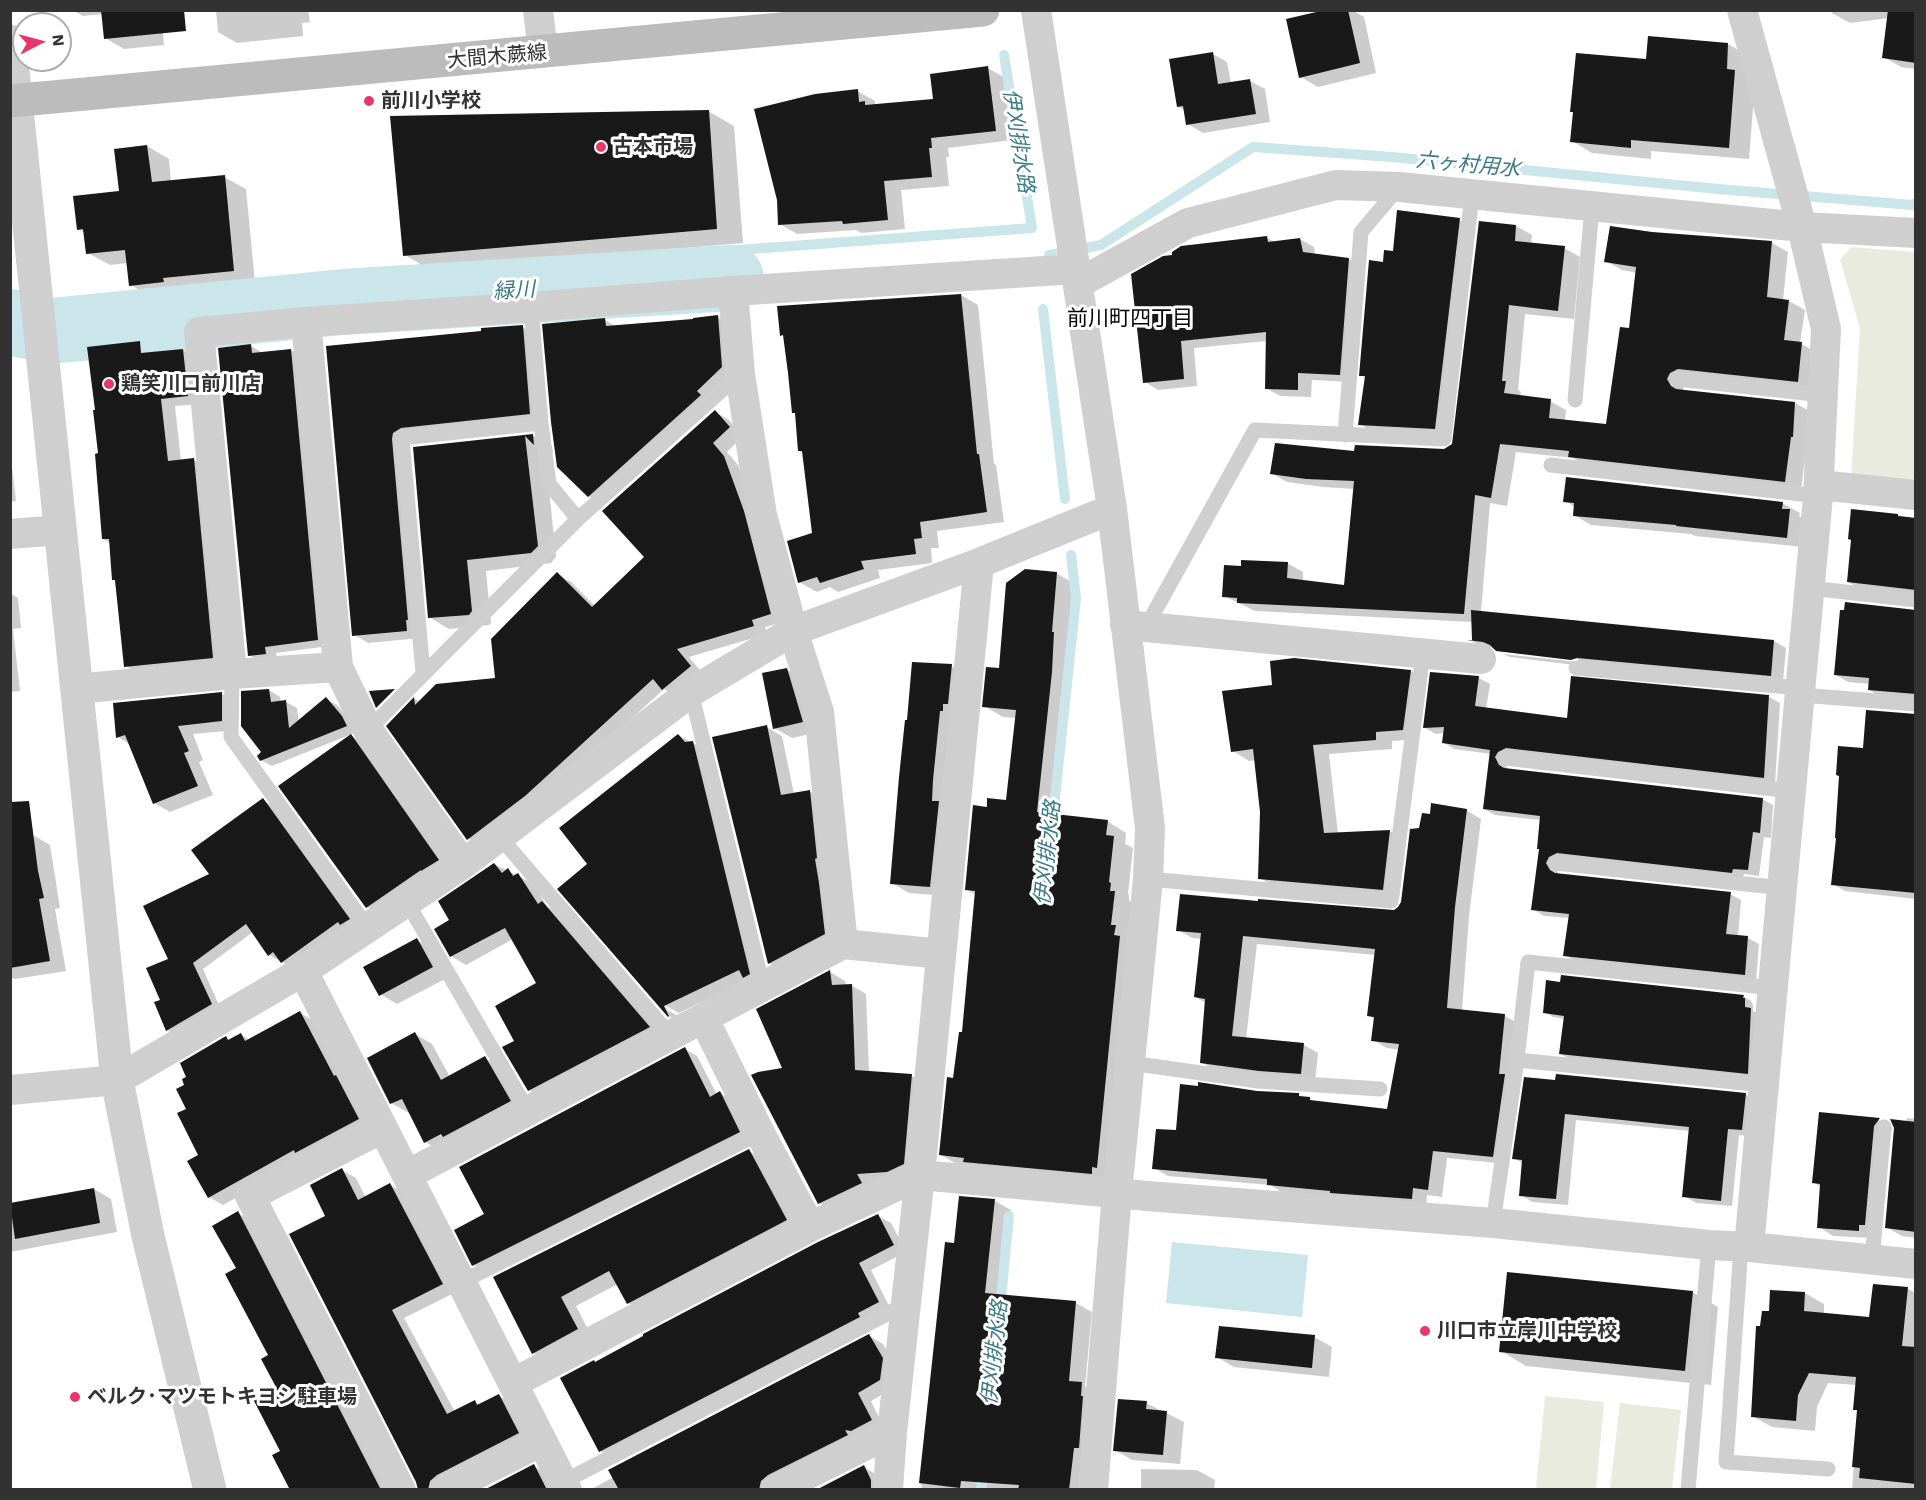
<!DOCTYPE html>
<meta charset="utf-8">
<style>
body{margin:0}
#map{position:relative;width:1926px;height:1500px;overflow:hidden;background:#fff;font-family:"Work Sans",sans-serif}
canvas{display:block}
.frame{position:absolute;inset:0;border:12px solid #323232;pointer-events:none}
.north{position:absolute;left:12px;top:12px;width:60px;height:60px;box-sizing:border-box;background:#fff;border:2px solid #adadad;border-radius:50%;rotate:84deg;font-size:16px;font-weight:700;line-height:24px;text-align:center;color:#323232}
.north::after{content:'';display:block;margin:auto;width:21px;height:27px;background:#e5376a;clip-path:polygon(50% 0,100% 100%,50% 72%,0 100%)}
</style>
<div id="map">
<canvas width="1926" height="1500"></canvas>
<div class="frame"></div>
<div class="north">N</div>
</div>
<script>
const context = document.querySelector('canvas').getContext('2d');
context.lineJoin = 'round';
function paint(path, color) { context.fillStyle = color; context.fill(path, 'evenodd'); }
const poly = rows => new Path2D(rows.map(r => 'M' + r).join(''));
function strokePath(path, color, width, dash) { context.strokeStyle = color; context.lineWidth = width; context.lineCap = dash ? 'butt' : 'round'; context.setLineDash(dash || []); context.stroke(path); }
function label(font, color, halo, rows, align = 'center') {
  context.font = font + ' "Work Sans","Noto Sans JP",sans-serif'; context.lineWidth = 6; context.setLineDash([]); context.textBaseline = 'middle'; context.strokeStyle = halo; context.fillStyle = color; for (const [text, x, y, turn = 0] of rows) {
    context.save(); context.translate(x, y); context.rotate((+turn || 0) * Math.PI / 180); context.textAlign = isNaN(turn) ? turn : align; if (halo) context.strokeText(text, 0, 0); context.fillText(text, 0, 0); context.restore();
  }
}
paint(poly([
 [1851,247,1915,252,1915,486,1851,479,1860,328,1840,260],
 [1545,1396,1604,1402,1596,1489,1536,1489],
 [1620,1403,1681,1410,1672,1489,1610,1489]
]), '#e8ebde');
paint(poly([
 [1172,1242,1308,1255,1302,1317,1166,1303]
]), '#cae6eb');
paint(poly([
 [72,10,161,10,164,45,124,49,105,38,103,14,83,16],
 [216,10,308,10,310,22,302,23,303,36,237,43,218,32],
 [416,10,445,10,419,12],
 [1331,10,1352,10,1364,17,1376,73,1318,87,1301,77],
 [1832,10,1916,10,1916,69,1901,67,1884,57,1889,18,1850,23,1832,13],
 [1728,44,1748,56,1755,83,1749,159,1651,151,1651,159,1592,153,1572,141,1647,61],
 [1213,54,1227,62,1231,83,1250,81,1265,89,1270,122,1203,133,1188,124,1186,111,1178,106],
 [988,68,1005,78,1012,140,948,148,949,157,946,157,949,186,901,190,905,229,861,233,856,230,797,234,780,224,857,91,875,101,875,105,935,101],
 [708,111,734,126,743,243,430,270,405,255],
 [147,146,169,159,171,182,224,177,246,189,255,283,184,290,185,294,152,297,131,285,128,263,110,265,88,253,85,233,78,229,120,192],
 [1459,220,1471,227,1447,435,1371,431,1360,424,1366,378,1361,375,1394,253],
 [1516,226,1532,235,1531,244,1564,248,1580,257,1574,319,1525,314,1518,390,1521,392,1520,397,1550,401,1566,410,1565,421,1608,426,1631,330,1637,273,1622,270,1606,261,1652,234,1772,243,1788,252,1783,300,1789,301,1805,310,1800,343,1817,353,1813,391,1685,381,1683,388,1684,391,1795,403,1811,412,1801,490,1586,466,1573,458,1516,452,1507,506,1490,503,1481,612,1774,641,1786,648,1783,681,1583,666,1510,657,1503,654,1578,662,1578,659,1502,651,1502,653,1495,648,1480,646,1472,641,1473,641,1473,622,1255,611,1224,596,1287,563,1303,572,1303,581,1346,586,1355,489,1323,487,1287,482,1271,473,1355,453,1444,450,1454,445],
 [1267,238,1275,242,1300,239,1314,247,1315,255,1349,259,1363,267,1353,382,1312,380,1311,397,1280,396,1266,388,1267,341,1194,348,1197,386,1158,390,1145,382],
 [961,295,978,305,994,464,996,465,1004,522,937,531,939,548,931,548,932,563,878,570,880,578,838,592,830,587,817,592,799,582,813,535,804,453,799,451,797,414,793,412,784,336,782,335],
 [717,317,729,323,733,374,600,503,589,496,605,320,617,327],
 [522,327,536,335,544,422,407,441,420,638,368,643,355,635,327,348],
 [140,343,154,351,154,353,183,350,197,359,202,404,175,406,181,461,194,460,208,468,227,666,140,674,126,666,110,543,103,539,99,455],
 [251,346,263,353,291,350,303,357,329,646,276,653,277,660,261,662,249,655],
 [715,412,729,420,743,436,727,452,738,465,758,520,784,622,765,627,767,634,689,657,704,675,677,697,664,689,539,803,482,846,468,838,388,726,415,699,420,702,496,680,557,574,571,582,595,606,646,557],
 [532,435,552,446,553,454,545,449,556,557,551,563,486,571,491,623,489,625,449,629,429,617,414,448],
 [10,450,16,501,10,502],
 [1565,501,1782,503,1800,513,1799,516,1807,521,1804,547,1695,536,1691,534,1591,525,1574,515,1575,507],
 [1898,515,1916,519,1916,595,1861,589,1848,582],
 [1056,573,1075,584,1071,644,1073,645,1071,684,1057,816,1107,821,1126,833,1125,844,1133,848,1128,894,1129,895,1129,901,1134,904,1111,1184,960,1166,941,1155,963,1034,976,895,966,889,988,808,1007,802,1016,718,1003,717,984,706,1000,669],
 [10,593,18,598,21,628,13,629,20,691,10,692],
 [1916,611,1916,699,1882,697,1869,690,1870,684,1848,682,1836,675],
 [951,666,969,676,947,896,909,893,892,883],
 [786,669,804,679,819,732,792,738,774,728],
 [1411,671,1427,680,1419,739,1392,741,1392,749,1329,754,1338,834,1390,831,1406,841,1399,899,1276,888,1260,878,1261,812,1256,760,1249,761,1233,751],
 [1479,678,1490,684,1486,709,1568,719,1572,678,1769,697,1780,703,1775,784,1506,765,1508,770,1762,799,1773,805,1771,838,1764,837,1759,876,1744,874,1743,878,1557,870,1559,875,1730,894,1741,900,1738,937,1748,938,1759,944,1756,981,1576,962,1565,955,1570,918,1544,916,1533,909,1541,849,1541,820,1495,815,1484,809,1491,754,1454,749,1443,742,1444,733,1436,734,1425,728],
 [269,690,280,697,281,702,286,702,297,708,299,723,326,699,337,705,353,724,357,732,272,766,261,760,263,752],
 [222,694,237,703,237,730,193,734,203,760,199,762,213,795,170,812,154,803,131,745,118,737],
 [1916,715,1916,899,1845,891,1833,884,1864,749],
 [766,727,782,736,794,794,809,791,825,800,840,943,784,972,769,963],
 [678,735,706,750,763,981,749,979,679,1013,663,1004,666,1009,678,1016,682,1024,669,1016,589,865],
 [351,736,359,741,446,864,375,912,367,907],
 [263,800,273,806,359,925,293,968,269,955,253,932,203,969,221,1010,178,1036,167,1030,162,1001,170,960,211,875],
 [1467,811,1481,819,1469,916,1462,1011,1505,1016,1519,1024,1507,1164,1447,1158,1442,1197,1427,1195,1426,1207,1283,1193,1270,1185,1168,1176,1154,1168,1177,1132,1257,1092,1299,1095,1317,1103,1389,1110,1400,1050,1387,1048,1373,1040,1376,1020,1369,1016,1376,955,1257,944,1246,1039,1304,1045,1318,1053,1315,1081,1216,1071,1201,1062,1206,1003,1195,997,1202,939,1192,938,1178,930,1395,912,1400,908,1420,830],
 [10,829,33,835,50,845,60,908,55,909,66,971,15,979,10,977],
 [494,864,532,883,547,906,556,911,663,1035,543,1099,529,1090,516,1042,538,983,513,939,466,965,451,956,451,921],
 [417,940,434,950,449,977,397,1004,380,994],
 [830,972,845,981,846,986,851,985,866,994,869,1072,912,1076,927,1085,919,1172,834,1212,819,1203,784,1070,758,1010],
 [1743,996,1751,1001,1753,1005,1753,1011,1759,1014,1756,1077,1568,1058,1560,1054,1565,1019,1553,1017,1545,1012],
 [300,1013,314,1021,372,1128,307,1159,223,1205,209,1197,189,1162,200,1156,188,1109,186,1086,226,1038,230,1041,241,1035,250,1040],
 [415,1034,432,1044,450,1077,485,1058,502,1068,527,1111,443,1152,425,1142,410,1112,409,1113,391,1103],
 [685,1049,697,1056,717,1095,720,1093,732,1100,752,1139,485,1272,473,1264,486,1215],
 [1557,1082,1745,1094,1757,1101,1754,1136,1739,1135,1732,1206,1696,1203,1684,1196,1690,1131,1576,1120,1568,1205,1532,1202,1521,1195,1524,1164,1514,1158],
 [1821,1114,1879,1120,1893,1128,1888,1135,1873,1238,1833,1236,1819,1227,1821,1187,1813,1182],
 [1907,1118,1916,1119,1916,1238,1902,1236,1886,1227],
 [749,1151,765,1160,801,1229,643,1312,628,1303,618,1284,576,1306,593,1339,548,1362,533,1353,495,1278],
 [342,1170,356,1178,366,1198,390,1185,404,1193,456,1292,404,1318,455,1412,475,1402,481,1405,499,1396,512,1403,531,1441,444,1490,419,1490,327,1217],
 [94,1189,111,1199,117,1232,10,1252,10,1204],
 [995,1201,1011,1210,1002,1296,1076,1303,1092,1312,1085,1386,1098,1393,1086,1490,921,1490,922,1485,920,1484,925,1438,924,1438,947,1244,956,1245],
 [238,1213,253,1222,391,1490,292,1490,282,1452,278,1387,270,1356,238,1268],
 [878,1216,891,1223,906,1252,871,1270,891,1310,613,1459,600,1451],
 [1908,1289,1916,1293,1916,1490,1852,1490,1858,1411,1855,1409,1857,1385,1828,1383,1817,1407,1815,1431,1772,1427,1752,1416,1762,1328,1770,1313,1771,1291,1805,1293,1824,1304,1824,1314,1871,1318],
 [1692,1292,1718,1307,1711,1385,1526,1366,1501,1351],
 [869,1336,883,1344,896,1367,893,1388,871,1401,884,1428,774,1490,590,1490],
 [1314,1337,1332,1347,1329,1377,1234,1367,1217,1357],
 [1146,1403,1184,1422,1180,1464,1132,1460,1115,1450],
 [534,1466,548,1474,556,1490,488,1490],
 [864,1467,877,1475,885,1490,819,1490],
 [1141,1469,1197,1470,1215,1480,1214,1490,1141,1490]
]), '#0003');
strokePath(poly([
 [1049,255,1101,245,1253,147,1392,157,1718,189,1912,205,1916,203],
 [266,289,645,257,1032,228,1004,55],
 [1043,309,1065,499],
 [1052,826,1076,598,1071,555],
 [1000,1308,1009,1216],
 [981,1490,983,1470]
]), '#cae6eb', 10);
strokePath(poly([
 [10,322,51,331,343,302,731,278]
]), '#cae6eb', 66);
paint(poly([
 [101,10,184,10,186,31,104,39],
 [1325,10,1348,10,1360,63,1299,78,1286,19],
 [1888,10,1916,10,1916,63,1882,58],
 [1648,36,1728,43,1727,69,1735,70,1729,148,1631,140,1631,148,1570,142,1573,112,1570,112,1576,53,1646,59],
 [1213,52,1218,84,1250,79,1256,114,1186,125,1183,106,1177,107,1169,59],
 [988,66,996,131,931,138,932,148,929,148,932,177,884,181,888,220,843,224,842,221,778,225,777,200,754,109,815,94,858,89,859,102,865,101,865,105,933,99,930,74],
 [709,110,717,229,403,256,390,116],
 [147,145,152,182,225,175,234,271,163,278,164,282,129,286,125,250,86,254,83,229,77,230,73,196,119,191,114,149],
 [1397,210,1460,218,1435,429,1358,425,1365,376,1359,376,1369,260,1383,262,1384,250,1393,251],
 [1479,221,1516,225,1515,241,1565,246,1558,311,1509,305,1502,381,1506,381,1504,393,1551,399,1549,418,1606,424,1620,327,1629,328,1636,267,1604,262,1610,226,1652,232,1772,241,1767,297,1789,300,1784,340,1802,342,1798,382,1678,369,1670,373,1667,379,1671,386,1676,389,1795,402,1793,437,1791,437,1785,482,1568,457,1569,451,1500,444,1491,498,1475,495,1464,614,1237,603,1237,598,1222,597,1224,565,1241,566,1241,560,1288,562,1287,578,1344,585,1354,481,1306,479,1270,474,1275,443,1354,451,1355,445,1444,449,1452,444],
 [1267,236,1268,242,1300,238,1303,252,1349,258,1340,375,1298,373,1298,390,1265,389,1266,332,1181,341,1184,379,1143,383,1131,274,1163,256,1172,255,1172,252,1181,246],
 [961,294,977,454,979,454,987,512,920,522,922,538,914,539,916,554,861,561,864,569,820,583,817,577,798,583,787,541,812,533,802,451,798,451,795,413,792,413,788,373,783,335,780,336,777,306],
 [718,315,722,367,697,391,701,395,588,497,557,467,551,422,542,324,605,318,606,326,693,319,693,318],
 [523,325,530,414,401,428,393,433,392,439,408,620,406,620,407,631,352,636,326,346,481,331,481,328],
 [140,341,141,353,183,349,188,396,161,399,168,461,194,458,213,658,124,667,115,580,112,580,109,539,102,539,95,454,98,453,93,410,95,410,87,347],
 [251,344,252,353,291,349,318,640,265,647,266,654,248,656,218,348],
 [715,410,730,427,713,443,724,456,744,511,771,614,752,620,754,626,677,649,691,666,662,690,653,679,525,796,467,840,386,726,414,697,415,705,436,684,495,678,491,639,557,572,592,607,644,557,602,511],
 [533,434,534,445,525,436,538,546,531,553,467,560,472,611,469,615,428,618,413,447],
 [1566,477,1783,502,1782,509,1790,509,1787,538,1676,526,1676,525,1573,516,1574,503,1563,502],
 [1851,509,1898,514,1898,516,1916,518,1916,590,1847,582,1851,540,1848,539],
 [1025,569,1057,572,1052,632,1054,632,1052,672,1037,812,1108,820,1106,835,1114,836,1109,882,1111,883,1110,891,1115,891,1111,925,1116,925,1114,935,1120,936,1097,1168,1092,1167,1092,1174,963,1162,964,1158,939,1155,947,1077,953,1078,959,1032,962,1032,975,891,965,890,973,805,987,807,987,798,1006,800,1016,710,982,707,986,667,999,668,1006,583],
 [1845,602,1916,610,1916,694,1868,690,1869,678,1834,675,1840,610,1844,610],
 [1471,610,1774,640,1771,676,1577,658,1571,660,1496,651,1490,645,1483,642,1467,640,1472,640],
 [1294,658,1411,670,1403,730,1376,732,1376,740,1313,745,1324,833,1390,830,1383,890,1258,879,1260,812,1253,749,1231,752,1222,691,1272,685,1270,661],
 [912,662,952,664,948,704,943,704,943,711,940,711,933,780,932,801,939,801,930,887,890,884,899,777,905,720,907,720],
 [787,668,803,722,773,729,762,673],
 [1430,672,1479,676,1475,706,1567,718,1571,676,1769,695,1764,778,1506,748,1498,752,1495,757,1499,765,1504,768,1763,798,1760,833,1753,832,1748,870,1733,869,1732,873,1557,853,1549,857,1546,863,1550,870,1555,873,1731,892,1726,934,1748,936,1745,975,1563,956,1569,914,1531,910,1539,849,1537,849,1540,816,1483,809,1490,750,1442,743,1444,727,1423,728],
 [269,689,271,702,286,700,289,728,326,697,342,716,347,726,260,761,257,756,261,752,241,726,241,691],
 [395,689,376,708,369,691],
 [222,692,222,721,178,726,189,751,184,753,198,786,153,804,125,735,116,738,113,703],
 [1866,710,1916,714,1916,893,1831,885,1836,838,1835,838,1839,776,1836,775,1838,746,1863,748],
 [767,725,781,795,810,790,817,858,815,859,819,883,825,934,768,964,712,737],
 [351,734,439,860,421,871,421,870,366,908,278,786],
 [678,734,685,742,693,741,750,974,743,978,739,970,664,1006,669,1016,668,1017,557,889,587,864,559,828],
 [263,798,350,919,340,925,338,922,281,963,273,952,268,956,246,924,193,963,212,1004,166,1031,154,1002,160,1000,146,968,168,959,143,906,209,874,191,850],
 [29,801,38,871,44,898,39,899,50,961,10,968,10,802],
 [1431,803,1467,809,1455,907,1447,1008,1505,1014,1499,1074,1505,1074,1493,1157,1433,1151,1428,1190,1413,1188,1412,1199,1330,1193,1330,1191,1267,1185,1267,1179,1152,1169,1156,1129,1176,1130,1180,1084,1198,1086,1198,1082,1257,1091,1299,1093,1299,1096,1310,1097,1310,1100,1387,1109,1399,1044,1371,1041,1374,1017,1367,1016,1375,949,1243,936,1232,1036,1304,1043,1301,1074,1259,1071,1200,1063,1205,999,1194,997,1201,933,1176,931,1180,894,1258,901,1258,899,1394,910,1398,907,1401,902,1410,829,1419,828,1422,813,1430,814],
 [494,863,502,873,508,868,513,876,518,873,538,904,542,901,650,1027,528,1091,502,1047,514,1041,495,1006,536,983,505,928,450,957,434,929,449,920,438,901],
 [417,938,433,967,379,996,363,967],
 [830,970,832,985,852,984,855,1070,912,1074,904,1164,887,1172,857,1174,862,1183,818,1204,751,1075,758,1072,782,1068,756,1009],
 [1561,975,1744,995,1743,998,1745,998,1745,1007,1751,1008,1748,1074,1559,1054,1564,1016,1543,1013,1546,980,1560,982],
 [300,1011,334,1076,336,1075,359,1119,295,1153,294,1150,208,1198,187,1161,198,1155,177,1113,186,1109,176,1089,184,1085,182,1079,186,1077,180,1063,226,1036,228,1040,241,1033,245,1041],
 [415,1032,441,1080,485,1056,511,1101,443,1137,441,1134,424,1143,402,1099,390,1104,367,1058],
 [685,1047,710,1097,720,1091,740,1132,472,1266,454,1230,484,1214,459,1167],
 [1556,1074,1746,1093,1742,1130,1728,1129,1721,1201,1682,1197,1689,1127,1565,1114,1556,1199,1519,1196,1522,1160,1512,1159,1524,1077,1555,1080],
 [1819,1112,1880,1118,1874,1126,1865,1225,1859,1225,1859,1231,1817,1228,1820,1184,1812,1183],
 [1890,1119,1916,1122,1916,1232,1885,1228,1894,1128],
 [749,1149,787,1220,627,1304,609,1271,561,1297,578,1329,532,1354,493,1277],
 [342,1168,358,1200,390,1183,443,1284,392,1310,447,1414,475,1400,477,1405,499,1394,519,1433,437,1475,430,1481,428,1490,418,1490,416,1482,289,1234,325,1216,310,1185],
 [94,1188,100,1223,15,1239,10,1203],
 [959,1196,995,1199,985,1293,1076,1301,1069,1381,1082,1382,1081,1396,1083,1396,1079,1448,1074,1448,1069,1490,1018,1490,1019,1485,961,1481,960,1488,919,1483,945,1242,954,1243],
 [238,1211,381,1490,290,1490,272,1455,280,1451,253,1399,276,1387,261,1359,268,1355,225,1274,236,1268,212,1226],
 [878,1214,894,1245,859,1263,879,1302,858,1313,860,1317,599,1452,560,1378,594,1360,595,1362,643,1336,643,1334,818,1242],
 [1507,1272,1693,1291,1685,1371,1499,1352],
 [1873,1284,1908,1287,1902,1346,1916,1347,1916,1484,1859,1478,1860,1468,1852,1467,1857,1410,1853,1410,1856,1377,1809,1373,1798,1395,1796,1421,1751,1417,1756,1326,1760,1326,1762,1311,1769,1311,1770,1290,1805,1292,1804,1311,1869,1317],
 [1219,1326,1315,1335,1312,1368,1215,1358],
 [869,1334,883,1358,880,1380,858,1393,872,1420,851,1431,845,1430,848,1435,768,1475,761,1481,759,1490,619,1490,608,1470],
 [1118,1399,1147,1401,1146,1409,1167,1411,1163,1455,1113,1451],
 [534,1464,547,1490,484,1490],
 [864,1465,871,1480,871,1490,816,1490]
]), '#191919');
strokePath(poly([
 [531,307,541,423,549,484,578,519],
 [1677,379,1823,395],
 [1575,400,1592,207],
 [1345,435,1361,232,1399,187],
 [1551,465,1818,496],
 [1810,588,1916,600],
 [1146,627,1255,430,1444,439,1472,195],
 [1576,668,1800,688],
 [423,673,402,438,541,423],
 [232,674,231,737,368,928],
 [691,692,763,987],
 [1800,695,1916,704],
 [368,730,578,519,740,374],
 [1505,758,1791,791],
 [500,837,670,1035],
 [1556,863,1782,888],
 [1148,879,1391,901,1423,653],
 [407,902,528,1111],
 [1517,1060,1764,1085],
 [1130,1063,1258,1081,1380,1089],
 [1493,1223,1517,1060,1528,962,1773,988],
 [1741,1247,1726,1462,1828,1469],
 [1872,1260,1884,1127],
 [461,1282,760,1133],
 [563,1482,906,1304],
 [1688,1490,1709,1245]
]), '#cfcfcf', 15);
strokePath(poly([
 [538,10,543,52],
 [1036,10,1112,509,1150,828,1148,879,1117,1193,1093,1490],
 [1742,10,1802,227,1826,329,1818,496,1749,1247],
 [1079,283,1188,223,1336,185,1399,187,1802,227,1916,233],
 [733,291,740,374,762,515,793,631,819,712,843,944],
 [1819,485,1916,495],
 [10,534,60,530],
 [1125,625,1481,659],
 [338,667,368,730,463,864],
 [232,674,199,332,306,322,531,307,733,291,1076,269],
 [76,689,232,674,338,667,306,322],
 [303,971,567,1490],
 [704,1019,760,1133,810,1227],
 [10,1090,117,1080,303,971,463,864,691,692,793,631,979,563,1112,509],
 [383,1128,250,1196,401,1490],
 [407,1175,843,944,941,954],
 [513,1383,810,1227,920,1175,1147,1196,1493,1223,1709,1245,1749,1247,1916,1264],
 [445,1490,542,1441],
 [776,1490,892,1432],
 [888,1490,892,1432,920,1175,979,563]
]), '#cfcfcf', 30);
strokePath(poly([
 [10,41,117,1080,148,1236,210,1490]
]), '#cfcfcf', 33);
strokePath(poly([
 [10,101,983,10]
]), '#bcbcbc', 33);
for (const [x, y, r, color] of [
 [369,101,6,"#e5376a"],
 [601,147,6,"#e5376a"],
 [109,384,6,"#e5376a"],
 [1425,1331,6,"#e5376a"],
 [75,1397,6,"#e5376a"]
]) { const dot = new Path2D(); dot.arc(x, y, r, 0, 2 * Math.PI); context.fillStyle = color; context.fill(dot); strokePath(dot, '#fff', 2); }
label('20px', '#323232', '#fff', [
 ["大間木蕨線",497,57,-5]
]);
label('bold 20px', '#323232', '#fff', [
 ["前川小学校",381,101],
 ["古本市場",613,147],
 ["鶏笑川口前川店",121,384],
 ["川口市立岸川中学校",1437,1331],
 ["ベルク･マツモトキヨシ駐車場",87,1397]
], 'left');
label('italic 21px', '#3a7a88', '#fff', [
 ["伊刈排水路",1018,141,81],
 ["六ヶ村用水",1468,165,5],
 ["緑川",514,291,-4],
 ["伊刈排水路",1048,853,-84],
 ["伊刈排水路",995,1353,-84]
]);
label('21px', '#000', '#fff', [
 ["前川町四丁目",1130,319]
]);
</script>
